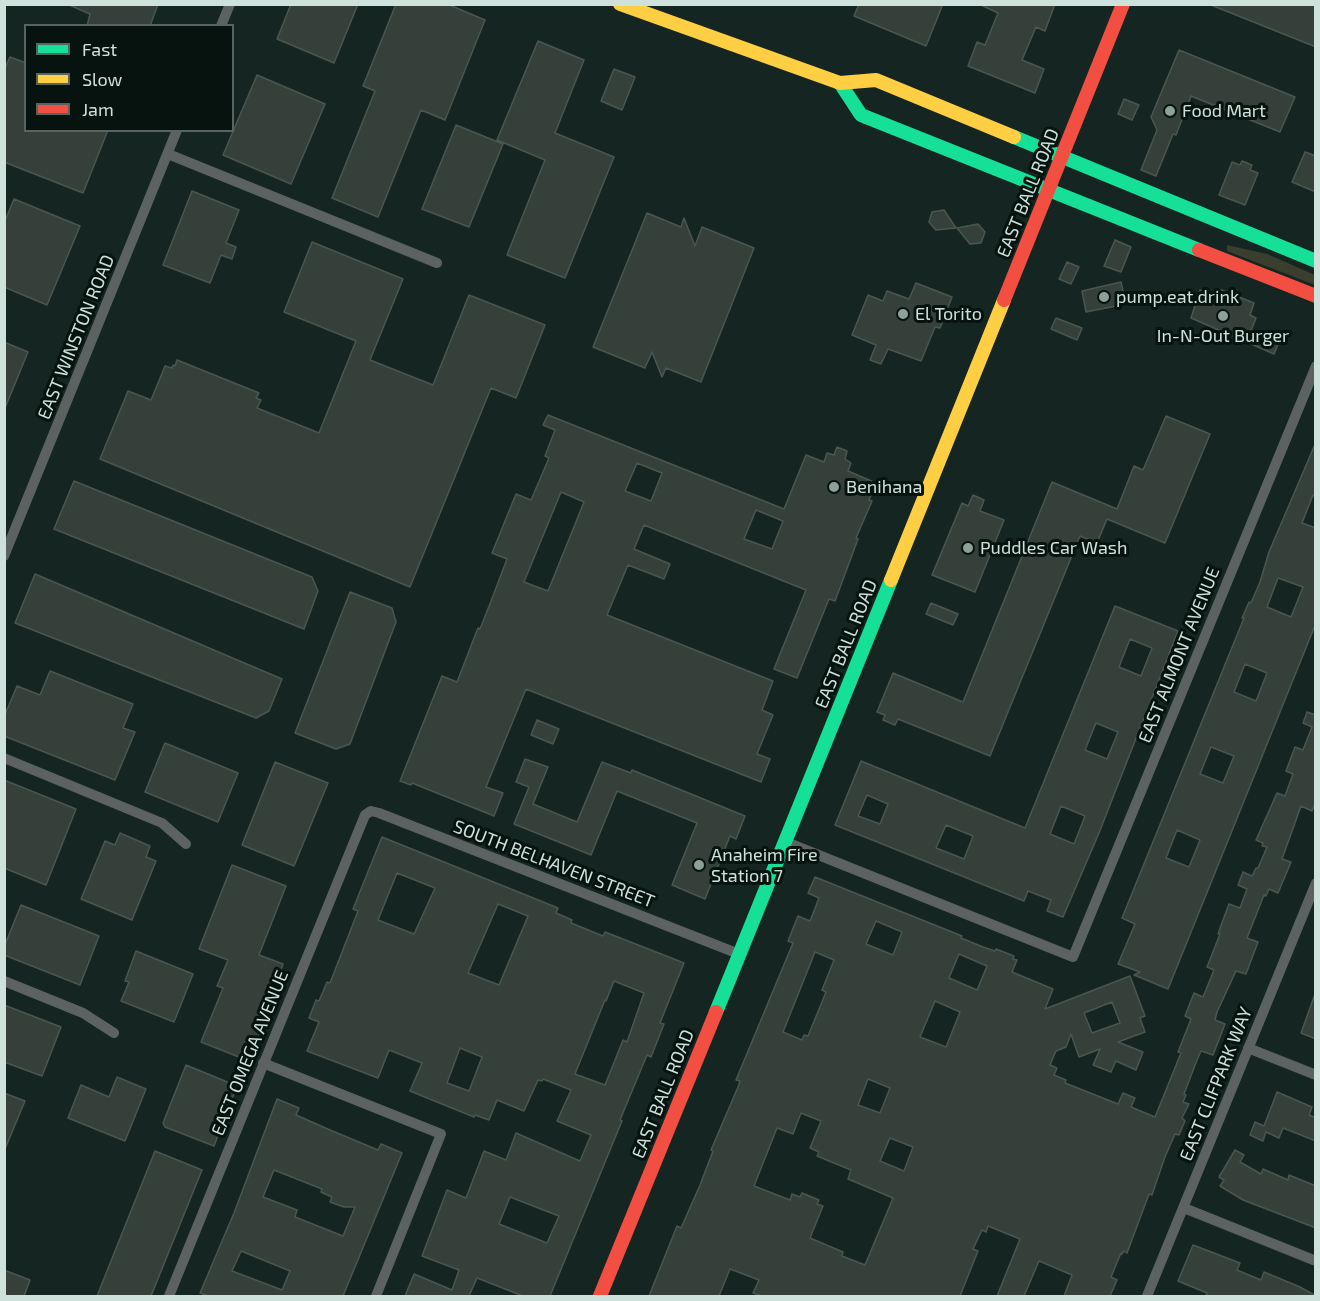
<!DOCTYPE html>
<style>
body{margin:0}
#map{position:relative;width:1320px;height:1301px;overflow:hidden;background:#152622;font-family:"Exo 2",sans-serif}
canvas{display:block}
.frame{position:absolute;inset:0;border:6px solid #cfe1db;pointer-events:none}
.legend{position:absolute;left:24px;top:24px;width:210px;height:108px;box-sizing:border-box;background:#06130f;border:2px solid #566561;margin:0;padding:8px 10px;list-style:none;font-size:18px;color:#cfe1db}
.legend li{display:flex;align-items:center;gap:12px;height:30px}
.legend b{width:30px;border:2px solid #566561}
</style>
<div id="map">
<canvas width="1320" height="1301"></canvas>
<div class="frame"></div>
<ul class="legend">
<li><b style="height:8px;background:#16e098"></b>Fast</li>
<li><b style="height:8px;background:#ffcf43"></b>Slow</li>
<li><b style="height:8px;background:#f24e42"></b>Jam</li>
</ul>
</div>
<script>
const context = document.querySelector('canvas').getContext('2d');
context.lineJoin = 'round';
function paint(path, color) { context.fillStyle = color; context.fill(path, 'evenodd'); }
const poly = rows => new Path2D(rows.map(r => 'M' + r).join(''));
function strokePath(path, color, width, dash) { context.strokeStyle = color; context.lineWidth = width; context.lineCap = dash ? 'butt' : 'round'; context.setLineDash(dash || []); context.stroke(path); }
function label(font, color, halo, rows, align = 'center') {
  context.font = font + ' "Exo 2",sans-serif'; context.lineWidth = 6; context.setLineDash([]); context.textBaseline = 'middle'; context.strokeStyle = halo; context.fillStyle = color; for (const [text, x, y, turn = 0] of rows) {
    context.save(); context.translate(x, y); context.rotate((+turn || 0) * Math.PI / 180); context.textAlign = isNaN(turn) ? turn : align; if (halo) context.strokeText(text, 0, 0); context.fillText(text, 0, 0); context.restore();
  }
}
paint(poly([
 [1227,245,1267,254,1315,275,1315,285,1227,251]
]), '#393f2c');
const building = poly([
 [67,4,158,4,150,26,87,26,90,14,67,4],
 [291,4,358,4,334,63,277,39,291,4],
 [396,4,447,4,485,20,445,120,421,110,378,217,332,198,375,91,363,86,396,4],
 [859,4,943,4,926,46,854,16,859,4],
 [979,4,1055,4,1045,31,1036,27,1022,60,1044,69,1035,93,968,66,977,42,985,45,998,13,979,4],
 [1211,4,1316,4,1316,47,1211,5,1211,4],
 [538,41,584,60,555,133,614,157,565,278,507,255,545,160,497,140,538,41],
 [1179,50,1295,97,1280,132,1191,96,1176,135,1173,134,1156,176,1141,170,1157,130,1151,117,1179,50],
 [10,57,26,63,26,130,108,130,83,193,4,162,4,70,10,57],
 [614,69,635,77,622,110,601,101,614,69],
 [257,75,325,104,291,184,223,155,257,75],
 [1124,99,1139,105,1132,120,1118,114,1124,99],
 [456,125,503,144,469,227,422,209,456,125],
 [1305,152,1316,156,1316,192,1292,182,1305,152],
 [1242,161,1252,165,1250,170,1258,173,1245,205,1219,195,1232,162,1240,165,1242,161],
 [192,191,239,210,226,243,236,247,232,259,221,255,210,283,163,265,192,191],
 [14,199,80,226,47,305,4,287,4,223,14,199],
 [944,210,956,228,936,230,929,222,932,212,944,210],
 [647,213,681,227,684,218,695,246,702,227,754,248,701,382,666,368,662,377,652,352,645,368,593,347,647,213],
 [978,224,985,232,981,243,970,244,957,228,978,224],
 [1115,240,1131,247,1121,272,1104,266,1115,240],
 [312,242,403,279,370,360,433,385,469,295,545,325,516,398,491,388,410,587,100,459,128,391,151,400,165,366,172,368,173,365,175,366,177,360,259,393,256,398,261,400,257,408,319,433,356,341,284,312,312,242],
 [1067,262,1079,267,1071,284,1059,279,1067,262],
 [1121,282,1126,304,1086,312,1082,291,1121,282],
 [916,283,952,297,940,328,935,327,921,361,888,349,881,364,870,360,876,345,852,335,868,295,883,301,887,291,909,299,916,283],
 [1219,289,1254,303,1250,315,1256,318,1251,331,1279,342,1274,354,1191,318,1200,290,1216,296,1219,289],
 [1056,318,1082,328,1077,340,1051,329,1056,318],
 [4,342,28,352,5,408,4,408,4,342],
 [548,415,784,509,806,455,824,462,827,453,834,455,837,447,847,451,845,459,851,463,848,471,876,483,869,500,872,501,856,538,858,539,835,601,829,599,797,678,774,669,806,590,644,525,634,549,670,564,664,579,628,565,607,615,773,681,762,710,773,715,757,754,770,759,761,782,526,689,486,787,503,793,494,816,412,783,411,785,400,781,442,676,457,682,478,628,480,629,493,596,507,559,492,553,516,494,531,500,549,458,545,456,555,430,543,425,548,415],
 [637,463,662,473,651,501,625,491,637,463],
 [561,492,584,502,548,591,524,582,561,492],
 [756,510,783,521,772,549,744,539,756,510],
 [1166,416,1210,434,1165,543,1107,519,1097,543,1080,536,990,756,898,719,895,725,883,720,885,715,877,712,893,673,963,702,1052,482,1117,509,1134,466,1143,470,1166,416],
 [1316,442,1316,497,1313,495,1302,523,1316,528,1316,623,1168,989,1134,975,1140,972,1118,964,1135,924,1122,918,1244,618,1242,618,1249,602,1251,603,1260,582,1269,552,1316,442],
 [1278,578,1303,587,1291,617,1267,607,1278,578],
 [1245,664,1267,673,1256,701,1234,692,1245,664],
 [1211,747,1234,756,1223,783,1200,774,1211,747],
 [1177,830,1200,840,1189,867,1166,858,1177,830],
 [74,481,312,577,318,591,304,629,54,529,74,481],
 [973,495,984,500,980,511,1004,520,975,592,932,575,962,503,968,506,973,495],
 [35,574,282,679,269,711,256,718,15,623,35,574],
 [350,592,392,608,396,622,350,744,336,749,295,733,350,592],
 [931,603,958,614,953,625,926,614,931,603],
 [1115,606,1178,631,1099,833,1063,917,1047,911,1051,900,1028,891,1024,901,835,825,861,761,1025,828,1115,606],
 [1130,639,1152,648,1141,676,1119,667,1130,639],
 [1096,723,1118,732,1107,759,1085,750,1096,723],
 [867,795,888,804,880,824,858,816,867,795],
 [1061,806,1085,816,1074,844,1050,834,1061,806],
 [946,825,973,836,964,859,936,848,946,825],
 [50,671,133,704,123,728,135,732,115,780,4,736,4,717,17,686,40,695,50,671],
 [1307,712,1316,715,1316,802,1312,811,1301,806,1282,859,1291,862,1278,893,1269,889,1266,896,1264,895,1247,938,1258,942,1246,974,1236,971,1217,1012,1215,1020,1225,1024,1213,1055,1201,1051,1197,1060,1184,1094,1186,1095,1183,1102,1189,1104,1182,1118,1185,1121,1179,1135,1175,1134,1165,1157,1157,1180,1152,1195,1149,1194,1127,1253,1124,1251,1122,1254,1121,1253,1111,1277,1117,1280,1110,1296,1064,1296,1072,1275,1039,1261,1024,1296,997,1296,1020,1239,988,1226,986,1232,982,1230,973,1249,978,1251,960,1296,762,1296,753,1293,759,1280,730,1269,719,1296,649,1296,677,1226,681,1228,700,1185,713,1151,711,1150,738,1087,740,1081,736,1080,793,943,788,941,798,916,810,921,819,898,808,893,815,877,962,936,961,938,983,947,995,951,996,949,1014,956,1013,959,1017,960,1012,972,1053,989,1045,1009,1130,976,1145,1016,1140,1018,1145,1032,1118,1042,1143,1052,1136,1070,1116,1061,1111,1072,1093,1065,1100,1049,1079,1057,1071,1034,1066,1047,1056,1051,1050,1065,1057,1068,1054,1075,1066,1080,1065,1083,1118,1104,1123,1093,1135,1098,1131,1107,1155,1117,1181,1053,1178,1052,1191,1019,1185,1016,1194,993,1203,997,1214,970,1207,967,1220,934,1218,934,1223,920,1229,904,1240,908,1247,889,1238,885,1243,872,1252,876,1256,868,1258,868,1267,847,1262,846,1263,843,1256,840,1277,793,1285,796,1293,774,1286,771,1295,747,1303,750,1312,727,1303,723,1307,712],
 [876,921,902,932,893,955,866,944,876,921],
 [815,952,834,960,822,990,826,992,808,1036,804,1035,802,1040,783,1032,815,952],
 [959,954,987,966,977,990,949,978,959,954],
 [935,1001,960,1012,946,1047,920,1037,935,1001],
 [1112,1002,1120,1023,1092,1033,1084,1013,1112,1002],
 [868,1079,890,1088,880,1113,858,1105,868,1079],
 [801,1113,821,1121,810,1148,819,1152,817,1156,851,1170,848,1179,893,1198,865,1265,842,1256,843,1252,810,1238,823,1206,817,1204,819,1200,802,1193,800,1197,792,1194,790,1200,754,1186,777,1128,793,1134,801,1113],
 [890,1138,913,1147,904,1171,880,1161,890,1138],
 [537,720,559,729,553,744,531,735,537,720],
 [165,743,238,773,218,822,145,792,165,743],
 [525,759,548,767,533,804,577,822,602,762,631,773,632,770,745,816,736,839,730,836,705,899,672,885,697,823,617,791,591,855,514,824,529,787,516,782,525,759],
 [275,762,328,783,294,866,242,845,275,762],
 [4,780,76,809,46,885,4,868,4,780],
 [120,833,150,846,146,857,156,861,132,920,81,899,105,841,115,845,120,833],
 [382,837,558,908,556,913,572,920,571,923,603,936,605,932,684,963,660,1023,664,1024,651,1057,647,1055,620,1120,622,1121,550,1296,523,1296,477,1278,469,1296,405,1296,414,1274,452,1290,459,1270,422,1256,447,1190,466,1198,484,1151,506,1160,516,1133,580,1161,591,1135,557,1121,571,1090,543,1079,542,1081,538,1080,524,1111,497,1100,489,1120,475,1115,474,1117,410,1091,422,1063,389,1050,378,1078,307,1051,319,1022,309,1018,316,1000,319,1001,327,982,330,983,358,911,353,909,382,837],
 [397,873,435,888,414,934,378,920,397,873],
 [498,904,528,916,499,985,468,973,498,904],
 [614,981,644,993,627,1042,623,1040,605,1085,575,1074,605,1000,606,1001,614,981],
 [460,1048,482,1057,469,1091,447,1083,460,1048],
 [510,1197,559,1216,547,1243,499,1224,510,1197],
 [232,865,286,886,259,955,283,964,278,979,280,980,249,1061,201,1042,223,988,217,986,228,960,199,949,232,865],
 [21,905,99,936,80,985,4,955,4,947,21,905],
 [136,951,193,974,174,1022,121,1001,129,982,125,981,136,951],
 [1315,994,1316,994,1316,1039,1301,1033,1315,994],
 [4,1005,61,1027,42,1076,4,1062,4,1005],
 [186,1065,237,1086,214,1146,165,1127,163,1123,186,1065],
 [117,1077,146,1089,125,1141,68,1118,81,1085,109,1097,117,1077],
 [1277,1092,1312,1107,1309,1115,1316,1118,1316,1141,1283,1128,1279,1138,1266,1132,1263,1141,1250,1135,1255,1122,1264,1126,1277,1092],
 [4,1093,25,1101,5,1149,4,1149,4,1093],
 [277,1099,299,1108,296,1115,330,1130,378,1150,381,1144,402,1153,343,1296,209,1296,200,1293,234,1213,277,1099],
 [274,1170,322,1189,321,1192,332,1197,330,1202,344,1207,355,1207,343,1236,295,1217,297,1210,263,1197,274,1170],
 [241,1251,290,1271,282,1290,232,1271,241,1251],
 [1235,1150,1244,1155,1240,1162,1261,1174,1263,1169,1288,1180,1289,1175,1316,1186,1316,1228,1243,1200,1220,1186,1224,1180,1219,1177,1235,1150],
 [155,1151,202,1170,151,1296,97,1296,155,1151],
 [1193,1245,1240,1263,1237,1270,1261,1280,1264,1272,1300,1287,1316,1296,1206,1296,1207,1293,1178,1281,1193,1245],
 [4,1270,30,1280,24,1296,4,1296,4,1270]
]);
paint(building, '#35403b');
strokePath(building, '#4a5650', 1.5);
strokePath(poly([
 [221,26,230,4],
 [168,154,437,263],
 [4,556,177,130],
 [4,758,162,823,186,844],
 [786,842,1073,957,1316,366],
 [4,981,83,1013,114,1033],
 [1248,1048,1316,1075],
 [263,1063,441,1134,376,1296],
 [1184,1208,1316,1261],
 [169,1296,365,815,371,811,379,813,739,954],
 [1147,1296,1316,883]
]), '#5b6261', 10);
strokePath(poly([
 [840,83,861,115,1199,250],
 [1014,137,1316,261],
 [716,1012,891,580]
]), '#16e098', 14);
strokePath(poly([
 [620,4,840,83,876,80,1014,137],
 [891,580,1004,300]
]), '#ffcf43', 14);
strokePath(poly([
 [1199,250,1316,296],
 [1004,300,1123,4],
 [600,1296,716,1012]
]), '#f24e42', 14);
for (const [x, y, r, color] of [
 [1170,111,6,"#8ea09a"],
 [1104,297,6,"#8ea09a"],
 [903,314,6,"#8ea09a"],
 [1223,316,6,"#8ea09a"],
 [834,487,6,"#8ea09a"],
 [968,548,6,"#8ea09a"],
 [699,865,6,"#8ea09a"]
]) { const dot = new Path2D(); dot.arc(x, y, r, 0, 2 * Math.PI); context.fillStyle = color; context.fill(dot); strokePath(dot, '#06130f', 2); }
label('18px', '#cfe1db', '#06130f', [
 ["Food Mart",1182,111],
 ["pump.eat.drink",1116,297],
 ["El Torito",915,314],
 ["In-N-Out Burger",1223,336,"center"],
 ["Benihana",846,487],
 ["Puddles Car Wash",980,548],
 ["Anaheim Fire",711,855],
 ["Station 7",711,876]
], 'left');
label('18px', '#cfe1db', '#06130f', [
 ["EAST BALL ROAD",1028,193,-68],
 ["EAST WINSTON ROAD",76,337,-68],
 ["EAST BALL ROAD",846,644,-68],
 ["EAST ALMONT AVENUE",1179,655,-68],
 ["SOUTH BELHAVEN STREET",554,864,21],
 ["EAST OMEGA AVENUE",250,1053,-68],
 ["EAST CLIFPARK WAY",1216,1084,-68],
 ["EAST BALL ROAD",663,1094,-68]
]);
</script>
